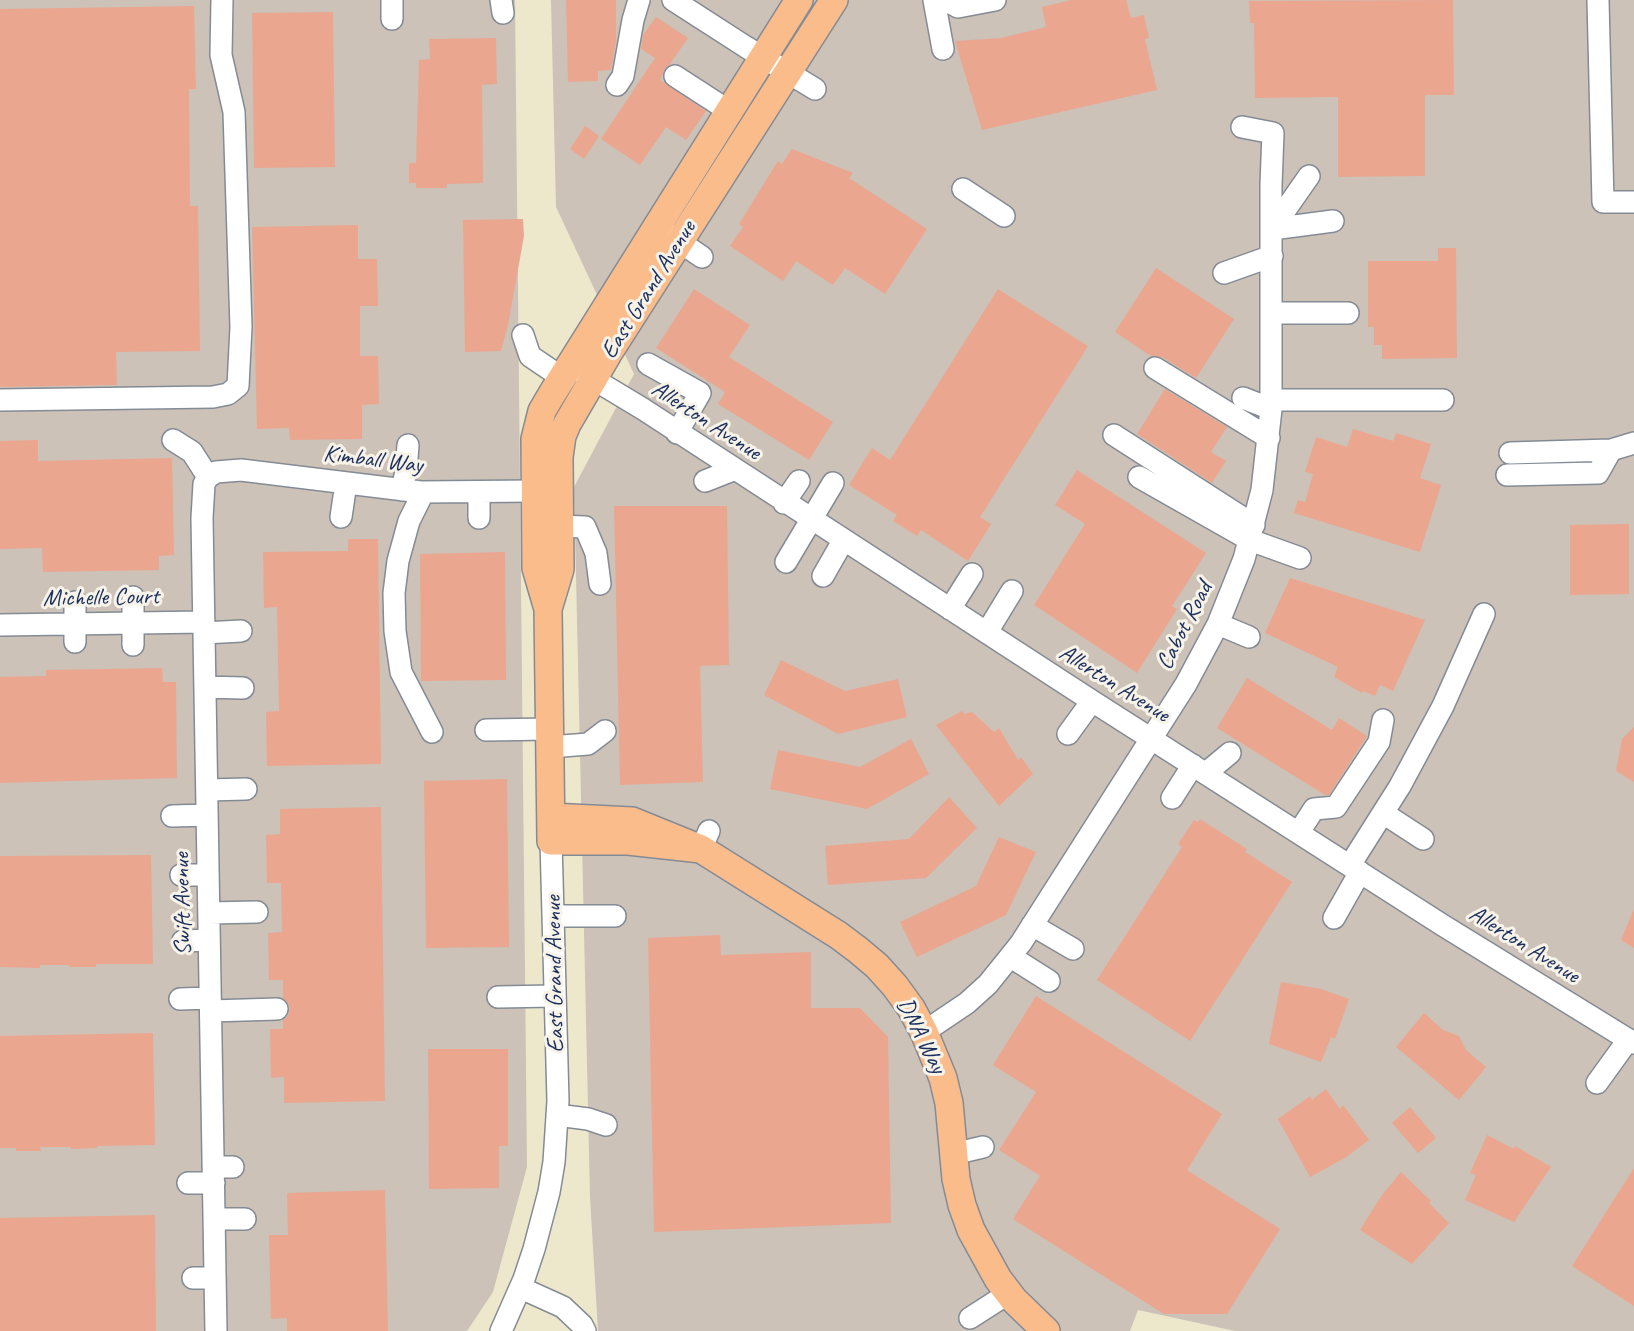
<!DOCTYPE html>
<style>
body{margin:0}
canvas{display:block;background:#ede7cc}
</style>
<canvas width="1634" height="1331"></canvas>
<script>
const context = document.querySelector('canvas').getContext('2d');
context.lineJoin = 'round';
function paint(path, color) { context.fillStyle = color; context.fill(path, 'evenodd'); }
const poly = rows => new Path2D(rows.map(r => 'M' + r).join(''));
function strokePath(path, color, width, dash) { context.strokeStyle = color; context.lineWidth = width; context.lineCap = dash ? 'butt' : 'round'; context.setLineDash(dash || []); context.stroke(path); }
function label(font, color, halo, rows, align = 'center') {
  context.font = font + ' Caveat,sans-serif'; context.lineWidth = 6; context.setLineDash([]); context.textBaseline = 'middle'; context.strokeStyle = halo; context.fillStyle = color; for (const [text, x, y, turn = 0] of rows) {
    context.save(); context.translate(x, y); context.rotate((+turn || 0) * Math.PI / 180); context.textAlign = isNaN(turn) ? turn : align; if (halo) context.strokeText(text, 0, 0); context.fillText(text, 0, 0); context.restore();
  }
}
paint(poly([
 [0,0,515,0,527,1167,493,1292,467,1331,0,1331],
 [551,0,1634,0,1634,1331,1235,1331,1138,1310,1130,1331,598,1331,590,1197,574,487,634,374,556,207]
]), '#ccc2b8');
paint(poly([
 [566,0,616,0,616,41,611,70,598,71,598,81,568,82],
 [1071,0,1126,0,1131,18,1144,15,1149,38,1145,39,1157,90,982,130,955,41,1001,38,1046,27,1042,7],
 [1453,0,1454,95,1425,95,1425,176,1338,177,1338,97,1255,98,1254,23,1250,23,1249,1],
 [194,6,196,89,189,89,190,206,198,206,200,351,116,352,117,385,0,387,0,9],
 [333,12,335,167,254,168,252,13],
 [656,17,688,38,670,64,665,69,660,80,706,111,686,140,666,127,640,165,601,139,655,58,641,49,643,35],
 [496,38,497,84,482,85,483,183,447,184,447,188,416,188,416,183,409,183,409,163,416,163,419,60,430,59,429,39],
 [585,126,599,136,584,159,570,149],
 [792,149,853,173,849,178,927,229,885,294,845,268,833,285,796,261,783,281,730,246,743,227,739,224,778,161,782,164],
 [523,219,524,236,508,325,501,351,465,352,463,220],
 [358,225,358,259,377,259,378,306,360,306,360,356,378,356,379,404,362,405,362,439,290,440,289,428,257,429,252,227],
 [1438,248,1456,248,1457,358,1382,359,1382,345,1374,345,1374,327,1368,327,1368,261,1438,261],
 [1156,268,1234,319,1196,378,1162,357,1151,356,1115,332],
 [694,289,750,325,729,357,833,422,809,460,718,404,725,392,656,348],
 [998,289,1088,346,980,517,991,524,968,561,921,530,917,536,893,521,897,515,849,485,872,448,890,460],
 [1165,389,1227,427,1211,452,1226,461,1212,483,1137,434],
 [1353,429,1393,441,1396,433,1431,444,1420,478,1441,485,1420,552,1294,513,1298,500,1305,502,1313,474,1305,472,1316,437,1347,447],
 [38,440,38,461,172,458,174,555,159,556,159,570,43,572,42,548,0,549,0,441],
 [1077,470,1206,553,1172,606,1177,609,1137,673,1034,605,1085,524,1055,505],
 [614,506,727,506,729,665,700,666,703,782,620,785],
 [1629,524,1629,594,1570,595,1570,525],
 [348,539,378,539,381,764,267,766,266,712,279,711,277,607,264,608,263,552,348,551],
 [505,552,506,680,421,681,420,554],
 [1290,578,1425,620,1393,691,1380,685,1375,696,1363,691,1362,693,1334,677,1338,667,1265,633],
 [781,660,845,691,898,679,907,717,838,734,764,695],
 [162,668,163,682,176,682,177,778,0,783,0,677,46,676,46,670],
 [1247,678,1332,730,1339,718,1367,736,1329,795,1325,795,1217,728],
 [962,711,965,714,972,712,994,732,999,728,1018,760,1021,757,1033,774,999,806,936,725],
 [1634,727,1634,782,1616,771,1622,739],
 [911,739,929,774,867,809,770,789,778,750,860,767],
 [507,779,509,947,426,948,424,781],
 [949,797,977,828,926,878,828,885,825,846,909,839],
 [381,807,385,1101,284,1103,284,1077,271,1078,270,1029,283,1029,283,1020,288,1016,290,1009,288,1003,283,998,283,980,269,980,268,933,282,932,281,883,267,883,266,835,280,834,280,809],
 [1200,819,1247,849,1245,852,1292,882,1190,1041,1097,980,1182,847,1178,844,1194,820,1198,822],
 [999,837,1036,852,1006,915,917,957,900,922,976,886],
 [151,855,153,964,96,964,96,967,69,967,69,965,40,965,40,968,0,967,0,856],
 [1634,909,1634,948,1621,940],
 [720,935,721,955,811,952,811,1008,860,1008,888,1037,891,1223,654,1232,648,938],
 [1281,982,1321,989,1349,999,1335,1039,1331,1037,1321,1062,1269,1044],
 [1036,996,1222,1114,1187,1170,1280,1229,1227,1314,1164,1314,1013,1219,1040,1176,999,1150,1036,1092,993,1065],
 [1424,1013,1443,1030,1459,1036,1466,1050,1486,1067,1459,1100,1396,1047],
 [153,1033,155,1145,97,1146,97,1148,71,1149,71,1147,40,1147,41,1151,16,1151,16,1148,0,1148,0,1036],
 [428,1049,508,1049,508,1146,499,1146,499,1188,429,1189],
 [1326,1089,1340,1109,1343,1105,1369,1140,1345,1158,1310,1177,1278,1119,1310,1096,1312,1100],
 [1410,1107,1436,1138,1418,1153,1392,1123],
 [1487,1135,1514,1149,1515,1146,1551,1167,1514,1222,1465,1200,1476,1175,1470,1173],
 [1634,1168,1634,1306,1572,1266],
 [1401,1172,1431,1201,1429,1203,1449,1223,1412,1264,1360,1230,1382,1195],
 [385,1190,388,1331,287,1331,287,1318,271,1319,269,1235,288,1235,287,1193],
 [155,1215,156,1331,0,1331,0,1218]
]), '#eba690');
const minor = poly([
 [392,0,392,19],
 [501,0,503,13],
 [673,0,746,47,815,89],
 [934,0,943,49],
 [945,0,958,7,995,0],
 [1598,0,1603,202,1634,202],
 [675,76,729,111],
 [617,85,623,76,633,20,639,0],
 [963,189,1004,216],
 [1272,229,1309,176],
 [1272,229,1333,221],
 [668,234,702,257],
 [1224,273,1272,256],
 [1272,313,1348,313],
 [523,335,530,356,561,377],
 [648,364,700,393,677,433],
 [1155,368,1269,438],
 [580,371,643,409,1092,701,1444,926,1634,1043],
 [1243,398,1271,409],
 [0,400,213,397,228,394,238,386,241,327,234,112,221,55,222,0],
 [1272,400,1443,400],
 [1114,435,1254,525],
 [173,440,192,452,208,477],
 [1510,453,1611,450,1634,443],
 [1507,475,1598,473,1611,450],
 [1139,477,1250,540,1300,558],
 [705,481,733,470],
 [402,490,406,471,408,445],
 [479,492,479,518],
 [423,493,409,521,398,561,394,593,395,631,401,672,432,732],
 [784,503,799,481],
 [341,517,346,483],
 [559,526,585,527,596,553,600,584],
 [786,562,833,483],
 [823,576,843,541],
 [133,597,133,645],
 [75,602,75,642],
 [950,609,972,574],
 [1218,624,1249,637],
 [0,625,204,622],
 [987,632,1012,591],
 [204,633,241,631],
 [205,687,243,688],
 [486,730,550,729],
 [1068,734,1092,701],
 [550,747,588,744,605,731],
 [1206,773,1230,753],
 [207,790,246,789],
 [1172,798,1193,765],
 [1383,813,1423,839],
 [172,816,207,815],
 [1299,832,1314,809,1336,807,1379,742,1383,720],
 [701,849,709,831],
 [1350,865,1400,786,1443,706,1484,614],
 [181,875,208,875],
 [209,913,257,912],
 [554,916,615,916],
 [1334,918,1360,872],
 [1032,925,1073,949],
 [183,941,209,940],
 [1011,957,1049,981],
 [498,997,555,996],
 [180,999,210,998],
 [211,1011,277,1009],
 [924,1032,967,1003,988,984,1021,943,1186,684,1218,624,1244,559,1262,490,1271,409,1271,185,1273,133,1242,127],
 [1597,1083,1628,1040],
 [557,1115,588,1119,606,1125],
 [953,1154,983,1147],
 [213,1167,233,1167],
 [188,1183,214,1183],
 [214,1219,245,1219],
 [193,1278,215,1278],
 [521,1288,563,1307,582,1325,585,1331],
 [970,1318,1009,1293],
 [216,1331,202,518,204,484,208,477,216,472,241,470,421,492,535,491],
 [501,1331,524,1279,534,1249,549,1192,554,1162,558,1101,551,841]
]);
const major = poly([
 [548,609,560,569,559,457,562,436,567,424,609,352,834,0],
 [551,817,632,821,701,849,838,935,858,950,877,966,895,986,911,1008,924,1032,943,1078,949,1103,956,1179,962,1205,971,1230,998,1279,1014,1300,1046,1331],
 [701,849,628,841,551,841,548,609,536,568,535,439,542,411,552,394,799,0]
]);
strokePath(minor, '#848b95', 24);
strokePath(major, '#848b95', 30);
strokePath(minor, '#fff', 21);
strokePath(major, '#fabc8b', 27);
label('24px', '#1b2f5e', '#f7f3e8', [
 ["East Grand Avenue",649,290,-58],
 ["Allerton Avenue",706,421,33],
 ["Kimball Way",373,460,7],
 ["Michelle Court",101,598,-1],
 ["Cabot Road",1185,626,-63],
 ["Allerton Avenue",1114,684,32],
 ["Swift Avenue",183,904,-91],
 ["Allerton Avenue",1524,945,32],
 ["East Grand Avenue",555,974,-91],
 ["DNA Way",921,1036,63]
]);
</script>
